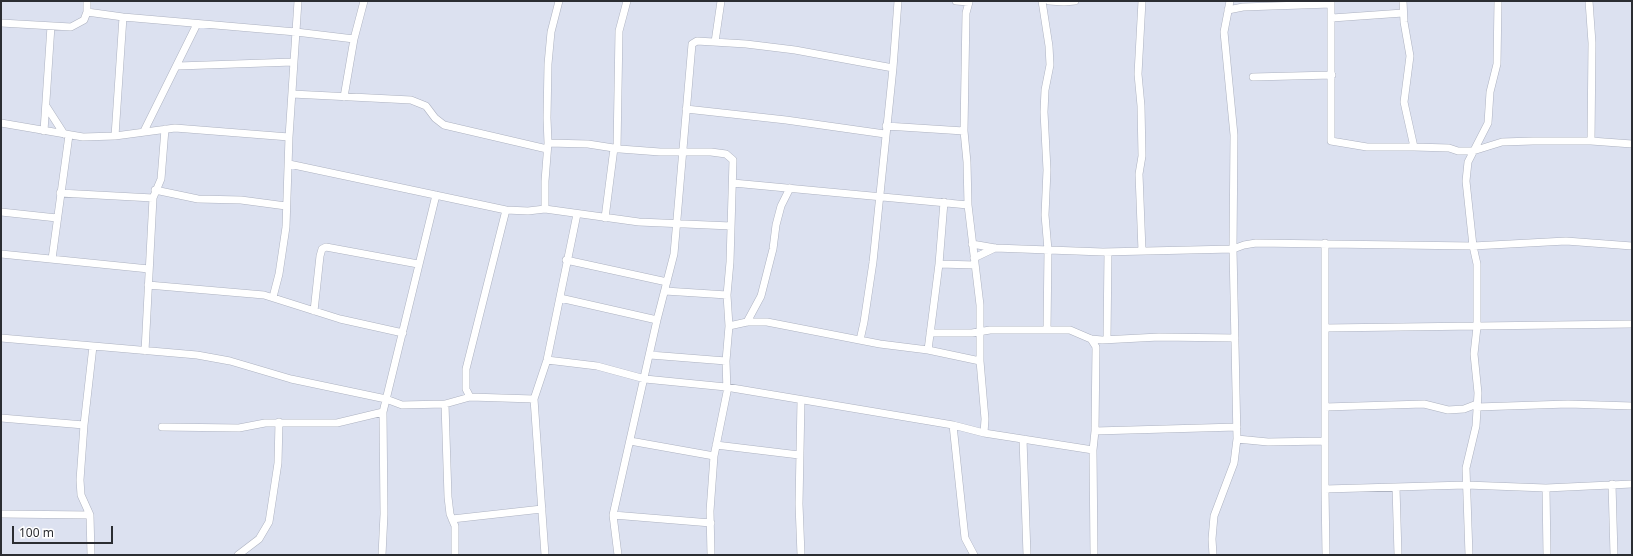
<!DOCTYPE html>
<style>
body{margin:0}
#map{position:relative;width:1633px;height:556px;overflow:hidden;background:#dce1f0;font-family:"Noto Sans",sans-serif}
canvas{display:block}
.frame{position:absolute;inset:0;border:2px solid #2b2d32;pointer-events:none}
.scale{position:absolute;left:12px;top:526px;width:101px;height:18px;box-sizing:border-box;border:2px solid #2b2d32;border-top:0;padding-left:5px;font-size:12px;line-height:14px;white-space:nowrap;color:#2b2d32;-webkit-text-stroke:3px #fff;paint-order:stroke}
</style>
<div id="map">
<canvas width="1633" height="556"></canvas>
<div class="frame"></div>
<div class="scale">100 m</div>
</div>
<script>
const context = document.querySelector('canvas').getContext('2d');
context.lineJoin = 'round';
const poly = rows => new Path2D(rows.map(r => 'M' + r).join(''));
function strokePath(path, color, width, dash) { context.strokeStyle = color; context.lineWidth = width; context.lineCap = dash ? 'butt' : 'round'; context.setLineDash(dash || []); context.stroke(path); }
const minor = poly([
 [956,1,969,2,966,13,964,131,967,162,968,205,980,305,980,361,985,419,984,433],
 [1042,1,1049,46,1050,65,1045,90,1044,112,1047,170,1045,215,1048,250,1047,330],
 [1049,1,1064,2,1075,1],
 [1142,1,1138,74,1141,106,1142,156,1139,174,1142,251],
 [1331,1,1331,141,1367,147,1414,147,1449,148,1458,151,1473,151,1502,142,1533,141,1591,141,1632,144],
 [1403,1,1404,22,1410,56,1404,102,1414,147],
 [1589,1,1592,43,1591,141],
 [1228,10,1243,7,1331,4],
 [87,12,123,17,296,32,354,39],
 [1332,18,1403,13],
 [1,23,71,27,84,20,87,12,87,1],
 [715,42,721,1],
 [178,66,293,62],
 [1253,77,1332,75],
 [292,94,411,100,426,106,435,118,444,125,547,149],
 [344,97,354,39,364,1],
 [46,106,64,134],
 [686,109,786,120,885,134],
 [1,123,83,137,115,136,175,128,289,137],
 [886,126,964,131],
 [44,131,51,26],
 [144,131,197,24],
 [115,136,123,17],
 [548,143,588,144,620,149,660,152,711,152,726,154,733,160,730,262,727,295,729,326,726,361,727,392,714,456,710,511,711,555],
 [617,149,619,31,627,1],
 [289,164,506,210,528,211,545,209,639,222,731,226],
 [733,183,968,205],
 [155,190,198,199,241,200,286,206],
 [60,193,153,198],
 [545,209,545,181,548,143,547,118,548,64,551,32,559,1],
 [1,212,57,218],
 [605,218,614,148],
 [1325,243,1325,489,1326,555],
 [972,244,995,248,1103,252,1233,249,1244,245,1256,243,1473,246,1566,241,1632,246],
 [1,254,149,269],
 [974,258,995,248],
 [52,259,69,135],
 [566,260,667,282],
 [939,264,975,265],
 [148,285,264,295,340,319,403,333],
 [665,291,727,295],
 [273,297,279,274,286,227,289,137,298,1],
 [560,298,657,320],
 [314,311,320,256,322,249,326,247,418,264],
 [747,322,761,296,773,249,776,225,781,206,790,188],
 [729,326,747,322,767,322,880,344,928,350,980,361],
 [1325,328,1632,324],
 [930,333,972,333,990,330,1070,330,1091,339,1102,340,1159,337,1235,338],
 [1,338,197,355,230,361,291,379,386,399,402,405,445,404,470,397,534,399],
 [1091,339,1096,347,1095,431,1093,450,1094,555],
 [1107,339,1108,252],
 [860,340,864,322,873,262,893,68,898,1],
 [928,350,939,264,944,202],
 [145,351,153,198,161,179,165,129],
 [650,355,726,361],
 [547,360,597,366,645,379,726,387,953,425,984,433,1093,450],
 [470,397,466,389,466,369,506,210],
 [445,404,448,497,450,514,455,526,455,555],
 [1325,407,1424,404,1448,410,1464,409,1477,404],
 [1477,407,1568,404,1632,406],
 [1,418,84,425],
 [953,425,965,538,974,555],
 [162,427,239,428,265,423,337,423,383,412],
 [1095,431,1237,427],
 [1023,439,1027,555],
 [1237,439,1268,442,1325,441],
 [630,441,714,456],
 [716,445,799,455],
 [1612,484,1614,555],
 [1396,487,1398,555],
 [1546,488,1547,555],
 [1325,489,1466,485,1546,488,1632,484],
 [1,514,90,515],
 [613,515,711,523],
 [452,519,542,509],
 [91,555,90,515,81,495,80,480,84,425,93,346],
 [238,555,259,539,269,522,278,463,279,422],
 [382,555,384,514,383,412,436,195],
 [545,555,534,399,547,360,577,214],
 [618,555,613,515,657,320,674,254,692,44,697,41,746,44,795,50,893,68],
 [801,555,799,504,801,400],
 [1213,555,1212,539,1214,516,1234,463,1237,439,1233,249,1234,135,1224,32,1230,1],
 [1469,555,1466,468,1476,426,1478,393,1474,354,1477,327,1477,264,1473,246,1466,181,1468,162,1488,123,1490,92,1497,64,1498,1]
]);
strokePath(minor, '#adb2c0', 8);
strokePath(minor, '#fff', 7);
</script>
